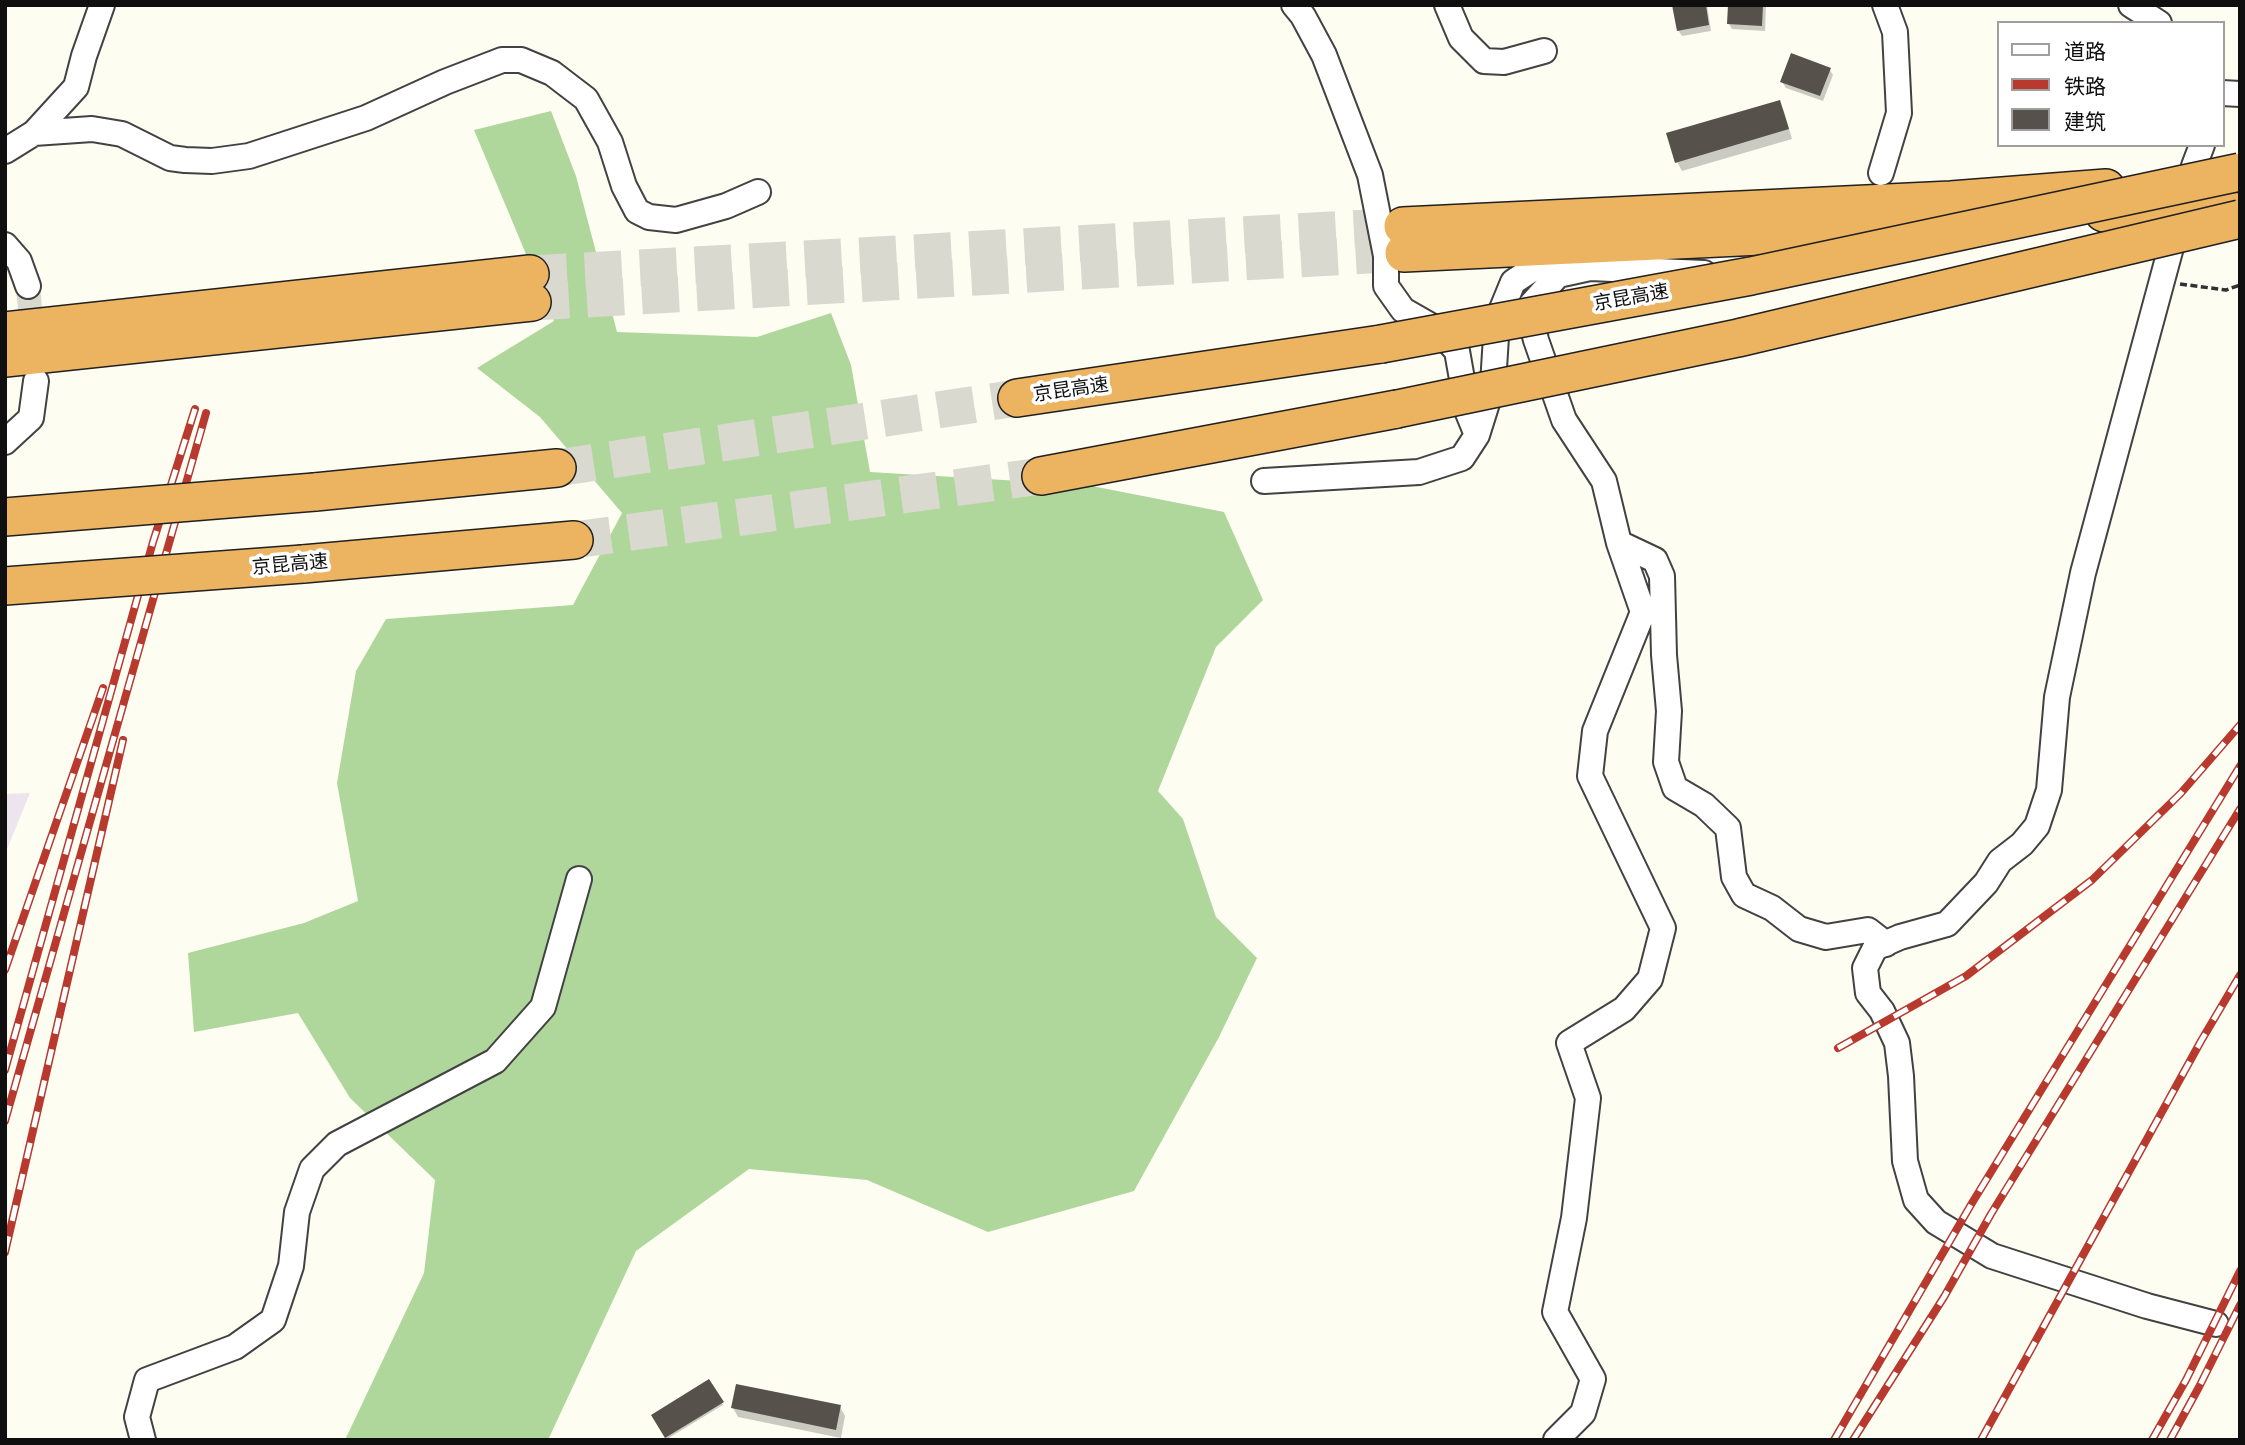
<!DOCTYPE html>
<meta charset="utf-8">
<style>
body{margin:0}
#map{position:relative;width:2245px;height:1445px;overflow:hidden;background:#fefdf1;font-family:"IBM Plex Serif","Noto Sans SC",serif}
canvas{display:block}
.frame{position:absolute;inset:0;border:7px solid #0f0f0f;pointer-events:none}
.legend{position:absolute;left:1997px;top:21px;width:228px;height:126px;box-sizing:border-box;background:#fff;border:2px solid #9f9f9f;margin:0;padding:9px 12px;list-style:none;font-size:21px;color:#0f0f0f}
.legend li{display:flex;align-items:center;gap:14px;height:35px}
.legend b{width:35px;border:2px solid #9f9f9f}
</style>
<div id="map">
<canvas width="2245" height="1445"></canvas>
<div class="frame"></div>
<ul class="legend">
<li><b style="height:9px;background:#fff"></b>道路</li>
<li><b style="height:9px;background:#b8392e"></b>铁路</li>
<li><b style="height:19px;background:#57514c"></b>建筑</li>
</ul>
</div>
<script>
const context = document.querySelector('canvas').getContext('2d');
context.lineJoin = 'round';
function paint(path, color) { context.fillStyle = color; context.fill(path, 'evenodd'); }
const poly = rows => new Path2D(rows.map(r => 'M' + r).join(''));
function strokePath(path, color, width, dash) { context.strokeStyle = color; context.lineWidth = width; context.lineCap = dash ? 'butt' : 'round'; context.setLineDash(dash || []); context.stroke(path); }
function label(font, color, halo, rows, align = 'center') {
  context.font = font + ' "IBM Plex Serif","Noto Sans SC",serif'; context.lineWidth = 7; context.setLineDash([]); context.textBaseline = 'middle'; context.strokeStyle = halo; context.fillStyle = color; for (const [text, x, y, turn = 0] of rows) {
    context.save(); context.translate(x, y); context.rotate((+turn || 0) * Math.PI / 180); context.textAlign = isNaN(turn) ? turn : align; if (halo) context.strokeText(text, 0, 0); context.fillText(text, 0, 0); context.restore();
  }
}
paint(poly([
 [30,793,5,854,5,794]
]), '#ede4ed');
paint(poly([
 [551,111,576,176,617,332,757,337,831,313,851,365,870,472,1087,485,1224,512,1263,600,1216,647,1158,791,1183,819,1216,917,1257,958,1219,1037,1134,1191,988,1232,867,1180,749,1169,636,1251,548,1440,345,1440,424,1273,435,1180,350,1098,298,1013,194,1032,188,953,304,923,358,901,337,783,356,671,386,619,573,605,622,513,540,417,477,368,554,321,474,130]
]), '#afd79c');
paint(poly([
 [1674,5,1707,5,1711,31,1682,36,1678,30],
 [1730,5,1766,5,1765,31,1732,29,1729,24],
 [1829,69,1833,75,1823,101,1786,88,1782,82],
 [1779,102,1784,111,1792,139,1682,171,1677,162],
 [709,1382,723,1405,667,1439,653,1416],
 [840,1407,845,1416,841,1438,738,1417,733,1408]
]), '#0003');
paint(poly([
 [1672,5,1706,5,1709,25,1677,31],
 [1728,5,1763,5,1762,26,1727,24],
 [1791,53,1831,68,1820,96,1780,82],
 [1780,100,1789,129,1675,163,1666,133],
 [709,1379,724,1402,665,1438,651,1415],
 [736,1384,841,1405,836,1430,731,1408]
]), '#57514c');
strokePath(poly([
 [28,286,33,342]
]), '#dad9cf', 24, [24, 12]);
strokePath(poly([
 [530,274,1403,226],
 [532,302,1404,253],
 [557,468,1017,398],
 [574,540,1041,476]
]), '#dad9cf', 37, [37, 18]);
const minor = poly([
 [1294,5,1303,16,1324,55,1370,175,1386,256,1386,286,1403,310,1438,330,1457,351,1468,413,1477,435],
 [1447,5,1461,38,1484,61,1504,62,1544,51],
 [2131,5,2159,23],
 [2222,93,2240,94],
 [34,133,92,129,122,134,170,158,185,160,212,161,249,156,366,118,445,82,502,60,521,60,552,73,586,99,610,142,624,186,637,211,649,217,676,220,726,206,758,192],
 [5,151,34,133,76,87,84,56,102,5],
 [2194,166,2202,145],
 [1881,173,1899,113,1895,32,1885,5],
 [2177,225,2083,573,2057,697,2049,790,2037,826,2022,844,2000,861,1986,883,1947,924,1900,937,1875,948,1865,968,1868,993,1882,1011,1897,1043,1901,1076,1905,1161,1916,1200,1936,1222,1992,1256,2147,1306,2216,1324],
 [5,245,19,261,28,286],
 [5,442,31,418,36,381],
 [1264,481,1419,472,1462,458,1477,435,1493,384,1497,321,1513,282,1537,266,1558,275],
 [1619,543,1655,560,1662,576,1664,655,1669,711,1666,762,1675,788,1704,805,1728,828,1734,877,1744,895,1772,908,1799,929,1826,937,1868,930,1886,944],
 [143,1440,137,1417,147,1380,235,1347,273,1320,291,1266,297,1212,312,1169,337,1144,495,1061,543,1007,579,879],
 [1556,1440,1583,1413,1593,1379,1555,1312,1574,1218,1588,1098,1569,1043,1624,1009,1650,979,1663,928,1590,776,1595,731,1643,612,1619,543,1604,481,1564,420,1536,340,1528,308,1558,275,1590,268,1704,273]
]);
const highway = poly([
 [2104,213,2189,206,2240,212],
 [1403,226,1951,200,2106,188],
 [1404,253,1928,228],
 [5,331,530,274],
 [5,358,532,302],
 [1017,398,1381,344],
 [1041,476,1397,409],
 [315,492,557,468],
 [303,564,574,540]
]);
strokePath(minor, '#424242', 28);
strokePath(highway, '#202020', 40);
strokePath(poly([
 [2180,284,2226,290,2240,285]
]), '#313131', 3.5, [7, 3.5]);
strokePath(minor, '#fff', 24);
strokePath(highway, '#ecb361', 37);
const rail = poly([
 [5,970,103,688],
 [1838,1048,1966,976,2092,880,2181,793,2240,725],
 [5,1070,153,542,195,409],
 [5,1121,206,413],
 [5,1252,123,740],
 [1834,1440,1972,1203,2240,766],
 [1853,1440,1944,1297,1991,1214,2240,809],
 [1981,1440,2201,1041,2240,975],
 [2152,1440,2186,1380,2240,1271],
 [2170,1440,2199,1387,2240,1305]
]);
strokePath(rail, '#b8392e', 8);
strokePath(rail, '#fff', 5, [16]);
const highwayBridge = poly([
 [1381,344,1751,276,2240,172],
 [1397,409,1738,338,2240,219],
 [5,517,315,492],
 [5,586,303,564]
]);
strokePath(highwayBridge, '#202020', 40, []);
strokePath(highwayBridge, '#ecb361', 37);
label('19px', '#0f0f0f', '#fff', [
 ["京昆高速",1631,298,-10],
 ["京昆高速",1071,390,-8],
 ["京昆高速",290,565,-5]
]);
</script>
